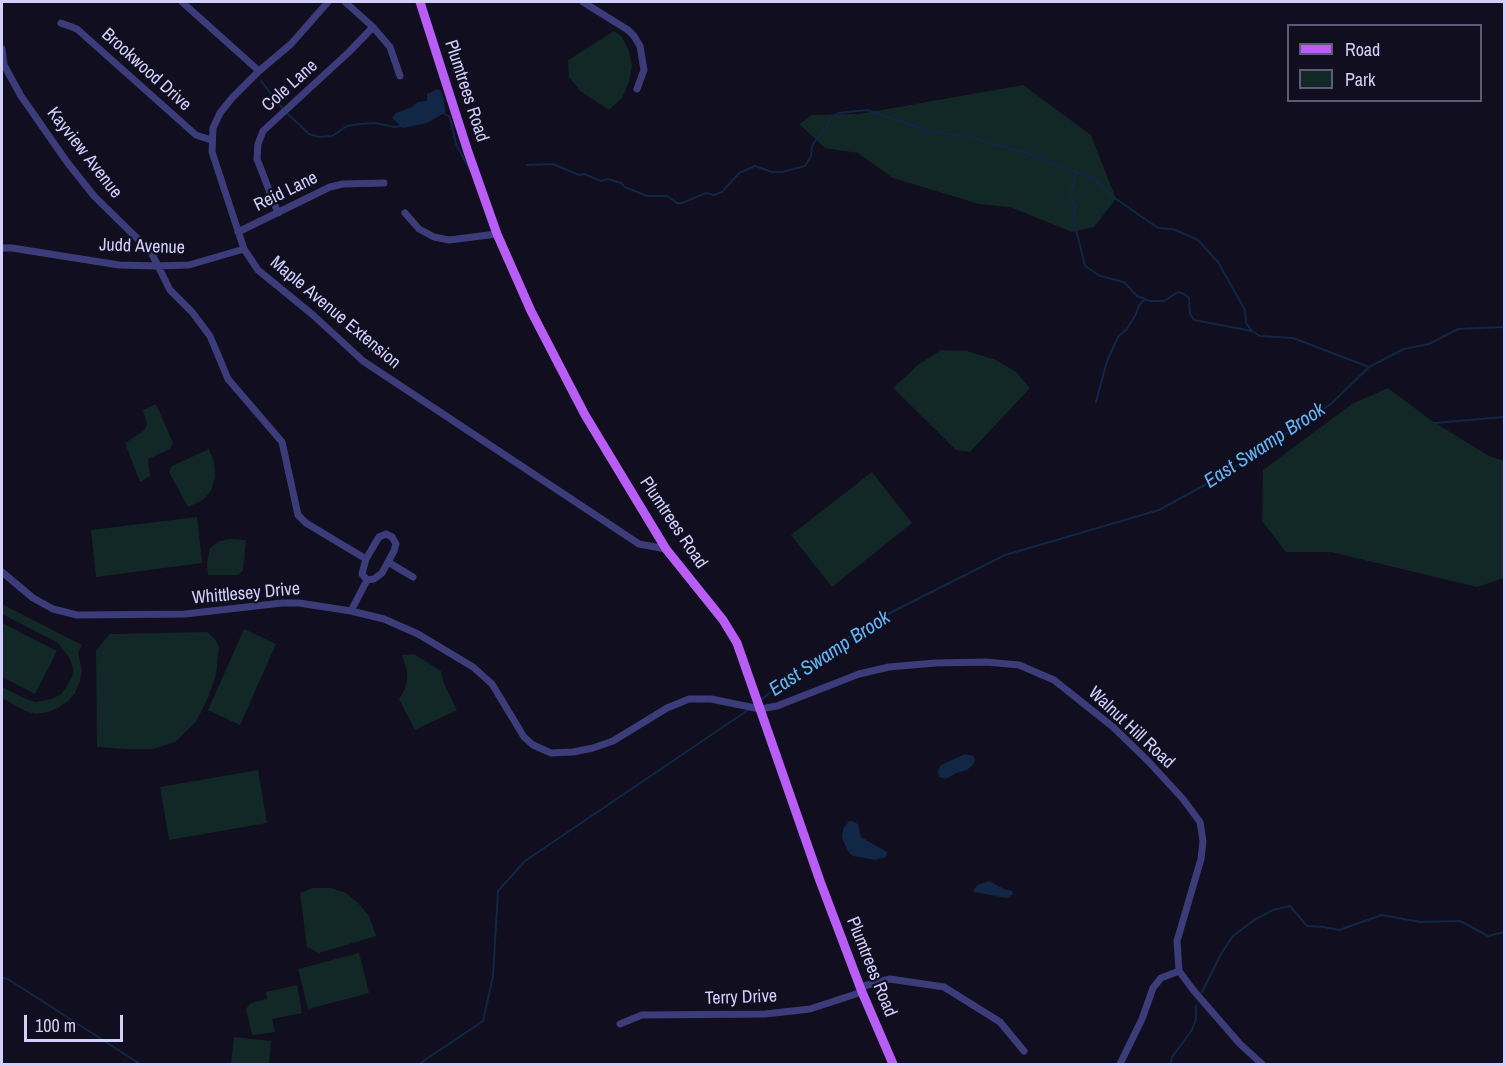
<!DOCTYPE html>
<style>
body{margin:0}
#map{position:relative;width:1506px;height:1066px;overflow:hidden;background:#100e1f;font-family:"Archivo Narrow",sans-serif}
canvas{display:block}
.frame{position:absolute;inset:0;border:3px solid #d3cffc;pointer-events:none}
.legend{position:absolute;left:1287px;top:24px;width:195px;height:78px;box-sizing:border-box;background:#100e1f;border:2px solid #5e5b77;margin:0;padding:8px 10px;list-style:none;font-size:18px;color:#d3cffc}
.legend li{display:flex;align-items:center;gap:12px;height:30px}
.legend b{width:30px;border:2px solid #5e5b77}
.scale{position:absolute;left:24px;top:1015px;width:99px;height:27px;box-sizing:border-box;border:3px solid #d3cffc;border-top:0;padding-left:8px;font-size:18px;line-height:21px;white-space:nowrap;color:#d3cffc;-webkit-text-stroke:4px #100e1f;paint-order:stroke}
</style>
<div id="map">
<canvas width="1506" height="1066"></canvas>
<div class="frame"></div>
<ul class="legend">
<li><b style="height:8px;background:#b85df5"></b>Road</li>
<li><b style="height:16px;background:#112827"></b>Park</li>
</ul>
<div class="scale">100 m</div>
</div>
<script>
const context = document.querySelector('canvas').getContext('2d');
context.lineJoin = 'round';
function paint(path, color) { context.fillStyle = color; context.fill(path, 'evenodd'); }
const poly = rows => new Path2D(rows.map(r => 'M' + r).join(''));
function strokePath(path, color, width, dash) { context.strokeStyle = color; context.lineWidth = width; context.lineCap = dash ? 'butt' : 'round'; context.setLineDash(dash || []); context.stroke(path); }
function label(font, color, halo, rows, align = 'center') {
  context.font = font + ' "Archivo Narrow",sans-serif'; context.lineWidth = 4.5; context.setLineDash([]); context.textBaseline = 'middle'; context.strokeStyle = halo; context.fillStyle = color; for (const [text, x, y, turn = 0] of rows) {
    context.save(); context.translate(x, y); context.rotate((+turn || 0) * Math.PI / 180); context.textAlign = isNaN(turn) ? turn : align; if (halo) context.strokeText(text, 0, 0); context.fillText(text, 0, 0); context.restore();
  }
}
paint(poly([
 [614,31,622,37,629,51,632,66,629,82,622,98,609,110,580,91,569,77,568,60],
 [1023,85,1091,135,1116,199,1094,227,1072,232,1010,207,979,204,893,178,858,153,825,148,799,124,812,115,859,114],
 [941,350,967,351,996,360,1016,372,1030,388,970,452,956,450,893,388,918,365],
 [1388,388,1432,421,1489,456,1504,461,1504,578,1477,587,1331,552,1286,552,1262,521,1263,470,1352,404],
 [156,404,173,443,170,449,148,459,150,476,140,482,125,443,145,430,147,424,143,410],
 [209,449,214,462,215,477,211,491,203,500,188,507,169,472,172,466],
 [872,472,912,523,832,587,791,535],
 [197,517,202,563,96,577,91,530],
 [230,539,246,540,243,570,238,575,208,575,207,562,210,548,219,541],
 [2,604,82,645,78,653,82,670,80,681,75,693,68,701,58,708,48,712,36,714,25,711,2,698,2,687,26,699,35,702,52,699,61,694,67,686,72,677,73,669,70,659,58,643,2,614],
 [2,623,57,651,35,694,2,677],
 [244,629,276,644,240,725,208,710],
 [207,632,215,639,219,647,216,675,208,698,196,722,175,742,153,749,125,749,97,747,96,650,110,634],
 [414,654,441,671,444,684,457,710,415,730,399,699,405,689,407,681,407,670,402,655],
 [258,770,267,823,169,840,160,787],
 [313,888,331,888,346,893,358,903,369,916,376,936,319,953,307,947,300,893],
 [359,953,369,993,308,1009,298,969],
 [297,985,302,1013,272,1019,275,1032,254,1035,252,1034,246,1010,248,1006,251,1003,267,999,266,992],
 [234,1037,271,1041,269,1064,231,1064]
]), '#112827');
paint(poly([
 [437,89,440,90,444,99,445,112,441,115,427,123,403,128,392,118,396,113,412,107,418,102,427,101,427,94],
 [965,754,973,756,975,760,973,765,967,770,956,773,946,779,939,777,938,770,941,765],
 [849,821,852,821,858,824,861,837,887,852,886,857,875,860,853,856,849,853,842,838,843,829],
 [989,881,1004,889,1012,891,1013,894,1007,898,974,892,974,889,978,885]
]), '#112745');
strokePath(poly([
 [261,81,283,109],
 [287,113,309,134,319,137,332,136,347,126,359,124,375,123,395,127,401,126],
 [443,113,450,117,456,144,470,170],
 [527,165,553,164,579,175,584,174,601,181,608,179,621,183,625,187,647,196,667,196,677,203,682,203,706,193,714,195,722,192,739,173,755,166,772,172,782,172,805,166,811,156,812,146,822,132,827,128,830,120,838,113,867,110,933,132,969,137,1029,154,1094,179,1116,199,1158,228,1173,229,1198,240,1218,262,1245,310,1246,323,1252,331,1260,336,1293,338,1369,367],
 [1077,172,1070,195,1076,207,1073,217,1085,266,1100,276,1124,282,1137,296,1150,301,1164,301,1178,292,1184,294,1189,298,1190,314,1194,320,1252,331],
 [1096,402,1107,361,1118,337,1127,329,1136,314,1139,305,1145,299],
 [1435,423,1504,417],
 [760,701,780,684,868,624,1005,555,1159,510,1223,475,1331,404,1369,367,1404,349,1429,344,1458,329,1504,327],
 [2,978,8,979,140,1064],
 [1202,992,1221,954,1233,936,1254,920,1273,910,1290,906,1307,926,1324,927,1339,930,1382,915,1420,922,1460,921,1488,936,1504,932],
 [419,1064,483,1021,493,976,498,891,525,861,751,708],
 [1171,1064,1172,1057,1192,1030,1196,1019,1196,1006]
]), '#112745', 2);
strokePath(poly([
 [182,2,259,71],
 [328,2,291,44,259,71,232,98,220,113,213,128,212,152,244,249,258,270,313,315,363,361,639,544,666,549],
 [345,2,373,27,390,47,400,76],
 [583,2,628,30,634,36,640,46,644,70,637,89],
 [61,23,77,29,196,135,211,140],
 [2,49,4,65,21,96,67,162,94,196,151,252,170,290,192,312,210,336,228,379,282,442,298,515,306,523,366,559],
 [278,213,257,159,258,144,263,131,349,52,373,27],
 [405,213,419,229,434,237,449,240,497,234],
 [238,232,330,187,343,184,384,183],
 [2,248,12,248,119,265,156,266,189,265,244,249],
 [388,562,413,577],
 [2,572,33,598,53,609,77,615,185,614,282,603,299,603,351,611,384,619,418,634,473,667,492,684,524,737,533,745,551,753,573,752,593,748,613,741,667,708,689,699,711,699,760,709,777,706,859,674,889,667,935,663,986,662,1019,665,1054,680,1113,727,1148,761,1183,799,1200,822,1203,841,1201,859,1177,941,1179,971,1194,991,1240,1044,1262,1064],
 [351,611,367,580,374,579,382,573,394,551,396,544,392,537,386,534,379,537,366,559,362,574,367,580],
 [860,987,890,979,944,987,1000,1022,1024,1051],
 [620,1024,642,1015,765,1014,810,1009,862,992],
 [1120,1064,1142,1019,1153,988,1161,978,1179,971]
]), '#3c3c7b', 7);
strokePath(poly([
 [420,2,468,152,497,234,531,311,585,415,666,549,723,620,737,643,820,881,862,992,893,1064]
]), '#b85df5', 9);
label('18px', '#d3cffc', '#100e1f', [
 ["Brookwood Drive",146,70,42],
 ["Cole Lane",290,86,-42],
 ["Plumtrees Road",466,91,72],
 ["Kayview Avenue",84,153,52],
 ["Reid Lane",286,192,-26],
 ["Judd Avenue",142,247,2],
 ["Maple Avenue Extension",335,313,40],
 ["Plumtrees Road",673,523,56],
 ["Whittlesey Drive",246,594,-5],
 ["Walnut Hill Road",1131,728,43],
 ["Plumtrees Road",871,967,68],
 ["Terry Drive",741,998,-2]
]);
label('italic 20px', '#63b6f5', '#100e1f', [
 ["East Swamp Brook",1265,446,-33],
 ["East Swamp Brook",830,654,-33]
]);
</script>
